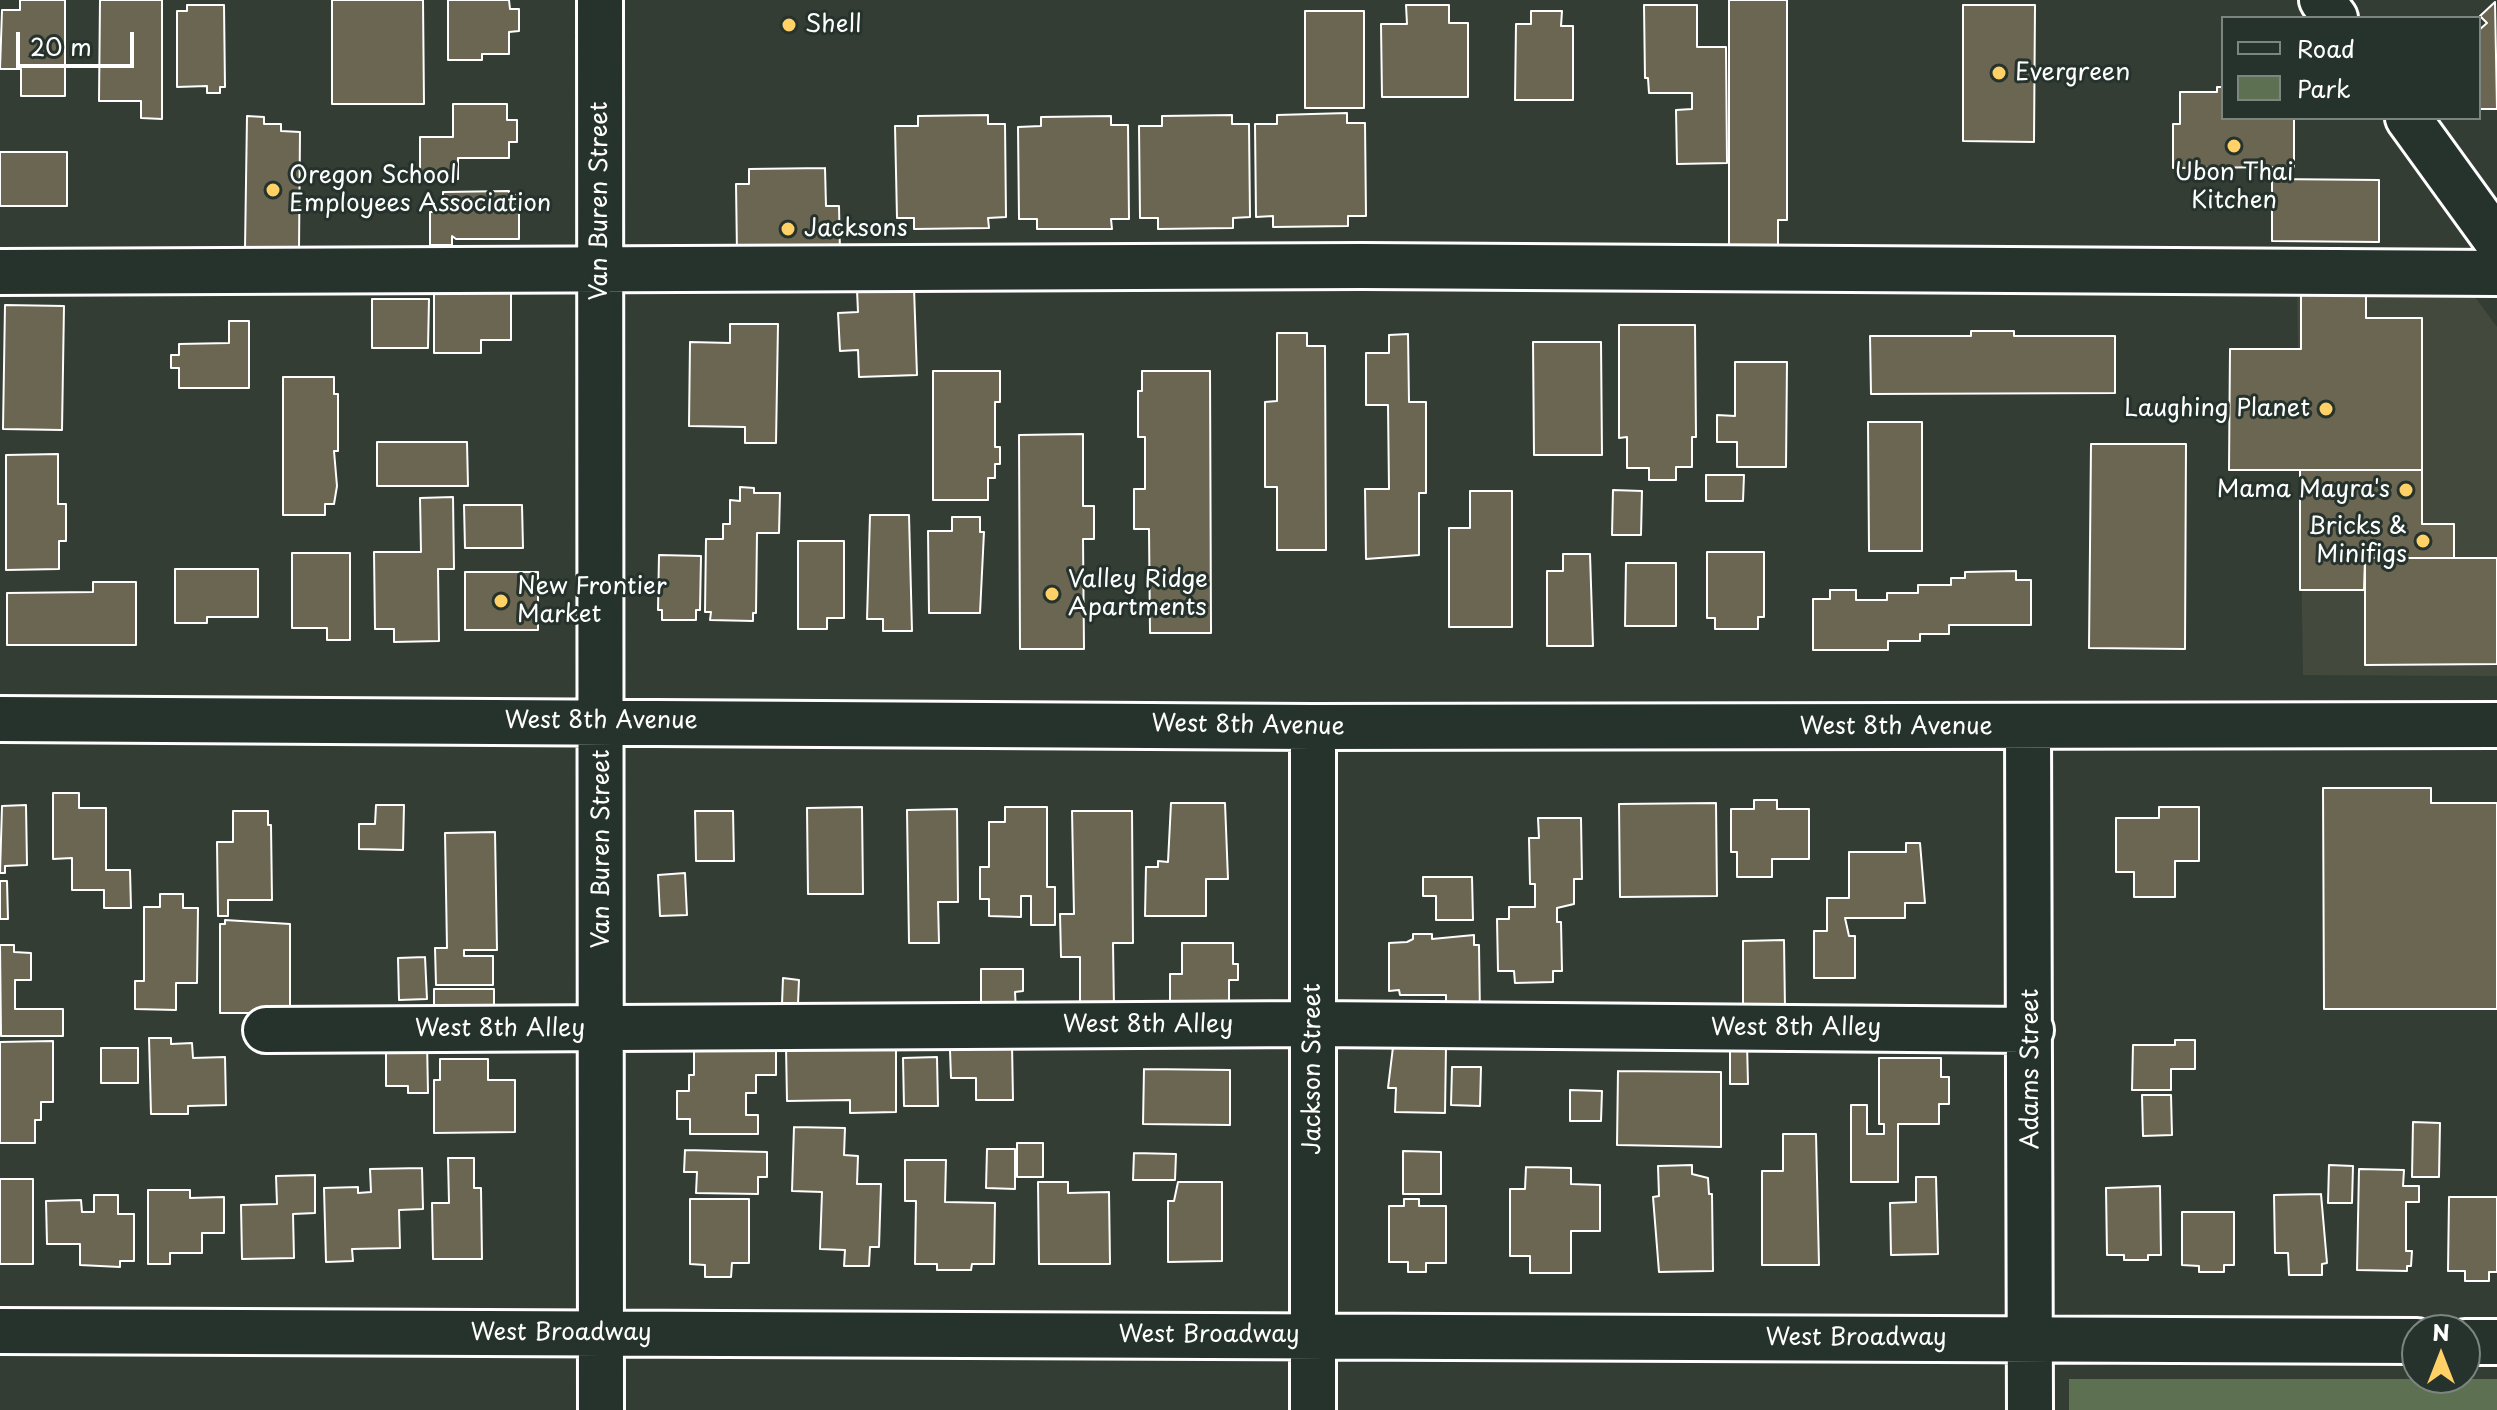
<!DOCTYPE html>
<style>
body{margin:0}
#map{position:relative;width:2497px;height:1410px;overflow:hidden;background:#343d34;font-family:"Playpen Sans",sans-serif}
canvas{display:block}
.legend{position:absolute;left:2221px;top:16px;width:260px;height:104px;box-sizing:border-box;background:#26332d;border:2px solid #7d8581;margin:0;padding:10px 14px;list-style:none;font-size:24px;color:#fff}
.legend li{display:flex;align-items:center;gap:16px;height:40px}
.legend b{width:40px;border:2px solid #7d8581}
.north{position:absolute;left:2401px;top:1314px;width:80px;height:80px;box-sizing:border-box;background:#26332d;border:2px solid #7d8581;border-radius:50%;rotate:0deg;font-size:22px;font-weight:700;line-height:32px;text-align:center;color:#fff}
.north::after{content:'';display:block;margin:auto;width:28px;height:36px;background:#ffd166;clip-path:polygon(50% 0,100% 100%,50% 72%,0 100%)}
.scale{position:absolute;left:16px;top:32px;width:118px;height:36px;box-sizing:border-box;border:4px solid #fff;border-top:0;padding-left:10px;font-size:24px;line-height:28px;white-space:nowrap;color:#fff;-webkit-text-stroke:6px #26332d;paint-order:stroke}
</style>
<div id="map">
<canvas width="2497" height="1410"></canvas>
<ul class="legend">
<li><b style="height:10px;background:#26332d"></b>Road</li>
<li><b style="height:22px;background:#5d7052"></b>Park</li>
</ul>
<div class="north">N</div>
<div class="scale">20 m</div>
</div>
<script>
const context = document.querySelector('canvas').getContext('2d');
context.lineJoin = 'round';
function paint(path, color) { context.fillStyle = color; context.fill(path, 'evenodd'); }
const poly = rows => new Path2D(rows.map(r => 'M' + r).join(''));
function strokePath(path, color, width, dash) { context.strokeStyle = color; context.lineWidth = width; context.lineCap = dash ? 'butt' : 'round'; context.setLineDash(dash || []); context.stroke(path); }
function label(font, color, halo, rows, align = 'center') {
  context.font = font + ' "Playpen Sans",sans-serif'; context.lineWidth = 6; context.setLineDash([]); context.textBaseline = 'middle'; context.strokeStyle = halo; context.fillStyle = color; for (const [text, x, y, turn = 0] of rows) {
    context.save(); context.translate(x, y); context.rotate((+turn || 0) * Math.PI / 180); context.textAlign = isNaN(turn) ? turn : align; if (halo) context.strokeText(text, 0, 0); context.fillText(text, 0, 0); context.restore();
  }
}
paint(poly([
 [2297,280,2464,282,2497,327,2497,676,2303,675]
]), '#44493d');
paint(poly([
 [2069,1379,2497,1379,2497,1410,2069,1410]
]), '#5d7052');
const building = poly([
 [20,0,65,0,65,96,21,96,21,69,0,69,2,10,20,10,20,0],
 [100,0,162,0,162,119,141,118,141,101,99,101,100,0],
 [332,0,423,0,424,104,332,104,332,0],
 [448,0,509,0,510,9,519,9,519,31,509,32,509,54,482,54,482,60,448,60,448,0],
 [1729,0,1787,0,1787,220,1778,220,1778,252,1729,252,1729,0],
 [2495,2,2497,109,2479,109,2479,30,2487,23,2480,16,2495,2],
 [187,5,224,5,225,87,220,87,220,93,207,93,207,86,177,87,177,11,187,11,187,5],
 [1406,5,1449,5,1449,23,1468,23,1468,97,1382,97,1381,24,1407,24,1406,5],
 [1644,5,1697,5,1697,47,1726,47,1727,163,1677,164,1676,110,1692,109,1692,93,1649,93,1648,78,1645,78,1644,5],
 [1963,5,2035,5,2034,142,1963,141,1963,5],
 [1305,11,1364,11,1364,108,1305,108,1305,11],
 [1531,11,1562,11,1561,26,1573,26,1573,100,1515,100,1516,24,1531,24,1531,11],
 [2217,87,2223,87,2223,118,2294,118,2294,167,2173,168,2173,124,2180,124,2180,92,2217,92,2217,87],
 [453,104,507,104,507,120,517,120,517,142,509,142,509,158,458,158,458,179,420,179,420,137,453,137,453,104],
 [1347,113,1347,123,1365,123,1366,216,1348,216,1348,226,1273,227,1273,216,1256,217,1255,124,1277,124,1277,115,1347,113],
 [988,115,988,124,1005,124,1006,217,988,218,989,228,914,229,914,218,897,218,895,126,918,126,918,116,988,115],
 [1232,115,1232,124,1249,124,1250,217,1233,218,1233,228,1158,229,1158,218,1140,218,1139,126,1162,126,1162,116,1232,115],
 [247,116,264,117,264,124,281,124,281,131,300,132,299,250,245,249,247,116],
 [1111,116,1111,125,1128,125,1129,219,1111,219,1112,229,1037,229,1037,219,1019,219,1018,127,1041,126,1041,117,1111,116],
 [0,152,67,152,67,206,0,206,0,152],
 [825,168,826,206,839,206,840,253,737,254,736,184,749,184,749,169,825,168],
 [2272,179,2379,180,2379,242,2272,241,2272,179],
 [509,191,509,195,519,195,519,239,456,239,452,236,452,245,430,245,430,212,443,212,443,192,509,191],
 [914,288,917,375,859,377,858,350,840,351,838,313,858,312,857,290,914,288],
 [434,290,511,291,511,340,481,340,481,353,434,353,434,290],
 [2301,290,2366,290,2366,318,2422,318,2422,470,2229,470,2230,349,2301,349,2301,290],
 [372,299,429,299,428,348,372,348,372,299],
 [5,305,64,306,62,430,3,429,5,305],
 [229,321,249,321,249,388,179,388,179,368,171,368,171,355,179,355,179,344,229,343,229,321],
 [730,324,778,324,776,443,745,443,745,427,689,426,690,342,730,343,730,324],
 [1619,325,1695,325,1696,437,1692,437,1692,467,1676,467,1676,480,1649,480,1649,468,1627,468,1627,437,1619,438,1619,325],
 [1971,331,2014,331,2014,336,2115,336,2115,393,1871,394,1870,336,1971,336,1971,331],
 [1277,333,1307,333,1307,346,1325,346,1326,550,1277,550,1277,487,1265,487,1265,402,1277,401,1277,333],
 [1408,334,1409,402,1426,402,1426,493,1419,493,1419,555,1366,559,1365,489,1389,489,1388,405,1366,405,1366,353,1389,353,1389,335,1408,334],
 [1533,342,1601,342,1602,455,1534,455,1533,342],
 [1735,362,1787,362,1786,467,1737,467,1737,442,1717,442,1717,415,1735,416,1735,362],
 [933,371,1000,371,1000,402,995,402,995,447,1000,447,1000,464,995,464,995,478,988,478,988,500,933,500,933,371],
 [1142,371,1210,371,1211,633,1150,633,1149,529,1134,529,1134,489,1145,489,1145,437,1138,437,1138,391,1142,391,1142,371],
 [283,377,334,377,334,394,338,394,338,451,334,451,337,486,334,504,325,504,325,515,283,515,283,377],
 [1868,422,1922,422,1922,551,1869,551,1868,422],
 [1083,434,1083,506,1094,506,1094,539,1083,539,1084,649,1020,649,1019,435,1083,434],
 [377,442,467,442,468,486,377,486,377,442],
 [2091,444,2186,444,2185,649,2089,648,2091,444],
 [58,454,58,504,66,504,66,541,59,541,59,569,6,570,6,455,58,454],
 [2300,470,2422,470,2422,524,2454,524,2454,558,2365,558,2364,590,2300,590,2300,470],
 [1706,475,1744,475,1743,501,1706,501,1706,475],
 [740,487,754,488,754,493,780,493,779,533,757,533,756,613,753,613,753,621,710,620,711,612,705,612,706,539,723,539,723,524,730,524,730,500,740,501,740,487],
 [1613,490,1642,491,1641,535,1612,535,1613,490],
 [1470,491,1512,491,1512,627,1449,627,1449,528,1470,528,1470,491],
 [453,497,454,569,438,569,439,641,394,642,394,629,375,629,374,552,421,552,420,498,453,497],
 [464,505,522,505,523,548,465,548,464,505],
 [870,515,909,515,912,631,883,631,883,619,867,619,870,515],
 [952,517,980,517,980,532,984,532,980,613,929,613,928,531,952,531,952,517],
 [798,541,844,541,844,618,827,618,827,629,798,629,798,541],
 [1707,552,1764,552,1764,617,1758,617,1758,629,1715,629,1715,618,1707,618,1707,552],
 [292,553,350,553,350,640,327,640,327,628,292,628,292,553],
 [1563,554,1590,554,1593,646,1547,646,1547,571,1563,571,1563,554],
 [659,555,701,556,700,610,696,610,696,620,662,620,662,610,658,610,659,555],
 [2365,558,2497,558,2497,664,2365,665,2365,558],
 [1626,563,1676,563,1676,626,1625,626,1626,563],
 [175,569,258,569,258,617,207,617,207,623,175,623,175,569],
 [2016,571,2016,580,2031,580,2031,625,1949,625,1949,634,1920,634,1920,641,1888,641,1888,650,1813,650,1813,599,1830,599,1830,590,1856,590,1856,600,1887,600,1887,593,1918,593,1918,585,1951,585,1951,578,1965,578,1965,572,2016,571],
 [465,572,538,572,538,630,465,630,465,572],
 [93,582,136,582,136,645,7,645,7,593,93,592,93,582],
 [2323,788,2431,788,2431,803,2497,803,2497,1009,2324,1009,2323,788],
 [53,793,79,793,79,808,106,808,106,870,130,870,131,908,104,908,104,890,72,890,72,858,53,859,53,793],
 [1754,800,1777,800,1777,809,1809,809,1809,859,1772,859,1772,877,1737,877,1737,852,1731,852,1731,809,1754,809,1754,800],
 [1171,803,1225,803,1228,879,1206,879,1206,916,1145,916,1146,867,1158,867,1158,861,1168,862,1171,803],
 [1716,803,1717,896,1620,897,1619,804,1716,803],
 [26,805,27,865,5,866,5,873,0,873,2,806,26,805],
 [376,805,404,805,403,850,359,849,359,824,375,824,376,805],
 [862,807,863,894,808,894,807,808,862,807],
 [1005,807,1047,807,1047,887,1055,887,1055,925,1031,925,1031,896,1021,896,1021,917,989,916,989,899,980,899,980,867,989,867,989,822,1005,822,1005,807],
 [2159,807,2199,807,2199,861,2175,861,2175,897,2134,897,2134,872,2116,872,2116,818,2159,818,2159,807],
 [957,809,958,902,938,902,939,943,909,943,907,810,957,809],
 [233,811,268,811,268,825,271,825,272,900,228,900,228,916,218,916,217,842,233,842,233,811],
 [695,811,733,811,734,861,696,861,695,811],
 [1072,811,1132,811,1133,943,1113,943,1114,1008,1080,1008,1080,957,1061,957,1060,914,1074,914,1072,811],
 [1538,818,1581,818,1582,879,1574,879,1574,904,1557,908,1557,922,1561,922,1562,971,1553,971,1553,982,1515,983,1514,971,1498,971,1497,919,1509,919,1509,907,1535,907,1535,884,1530,884,1529,838,1539,838,1538,818],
 [495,832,497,950,464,950,464,956,493,956,493,985,436,985,435,948,447,948,445,833,495,832],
 [1906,843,1920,843,1925,903,1905,903,1905,918,1845,918,1849,936,1855,936,1855,978,1814,978,1814,931,1827,931,1827,898,1849,898,1849,852,1906,852,1906,843],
 [685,873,687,915,660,916,658,875,685,873],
 [1423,877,1472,877,1473,920,1436,920,1436,896,1423,896,1423,877],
 [0,881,7,881,8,919,0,919,0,881],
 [160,894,183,894,183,908,198,908,197,983,176,983,176,1010,135,1009,135,981,144,981,144,907,160,907,160,894],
 [225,920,290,924,290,1013,220,1013,220,924,225,924,225,920],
 [1413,934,1432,934,1432,939,1474,935,1474,945,1479,945,1480,1016,1446,1016,1446,995,1400,995,1399,990,1389,991,1389,943,1407,942,1413,939,1413,934],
 [1784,940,1785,1009,1743,1009,1743,941,1784,940],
 [1182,943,1233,943,1233,964,1238,964,1238,980,1229,980,1229,1002,1170,1002,1170,974,1182,974,1182,943],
 [0,945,14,945,14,952,31,953,31,980,15,980,15,1009,63,1009,63,1036,1,1036,0,945],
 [425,957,427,999,399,1000,398,958,425,957],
 [981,969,1023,969,1023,991,1015,992,1016,1012,981,1013,981,969],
 [783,978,799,980,798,1004,782,1004,783,978],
 [434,989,494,989,494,1015,434,1015,434,989],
 [149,1038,171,1038,171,1044,192,1043,193,1058,225,1057,226,1105,188,1106,188,1114,151,1114,149,1038],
 [2175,1040,2195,1040,2195,1069,2171,1069,2171,1090,2132,1090,2133,1045,2175,1045,2175,1040],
 [53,1041,53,1102,41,1102,41,1120,35,1120,35,1143,0,1143,0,1042,53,1041],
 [386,1041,427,1041,428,1093,408,1093,408,1086,386,1086,386,1041],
 [1730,1043,1747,1043,1748,1084,1730,1084,1730,1043],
 [971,1044,1012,1044,1013,1100,976,1100,976,1078,951,1078,950,1050,971,1050,971,1044],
 [896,1045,896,1112,850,1113,850,1100,787,1101,786,1046,896,1045],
 [738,1046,776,1046,776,1075,756,1075,756,1093,746,1093,746,1115,758,1115,758,1134,690,1134,690,1119,677,1119,677,1091,689,1091,689,1075,694,1075,694,1050,738,1050,738,1046],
 [1393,1047,1446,1047,1445,1113,1395,1112,1396,1088,1388,1088,1393,1047],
 [101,1048,138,1048,138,1083,101,1083,101,1048],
 [937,1057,938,1106,904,1106,903,1058,937,1057],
 [1879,1058,1941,1058,1941,1077,1949,1077,1949,1104,1939,1104,1939,1124,1898,1124,1898,1182,1851,1182,1851,1105,1867,1105,1867,1134,1884,1134,1884,1124,1879,1124,1879,1058],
 [440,1059,488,1059,488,1080,515,1080,515,1132,434,1133,434,1080,440,1080,440,1059],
 [1452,1067,1481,1067,1480,1106,1451,1105,1452,1067],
 [1144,1069,1230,1070,1230,1125,1143,1124,1144,1069],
 [1618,1071,1721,1072,1721,1147,1617,1145,1618,1071],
 [1570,1090,1602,1091,1601,1121,1570,1121,1570,1090],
 [2142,1095,2171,1095,2172,1135,2143,1136,2142,1095],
 [2413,1122,2440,1123,2439,1177,2412,1177,2413,1122],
 [794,1127,845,1128,844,1155,858,1156,857,1184,881,1184,879,1247,870,1247,869,1266,844,1266,845,1250,820,1249,822,1192,792,1191,794,1127],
 [1783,1134,1816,1134,1819,1265,1762,1265,1762,1171,1783,1171,1783,1134],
 [1017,1143,1043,1143,1043,1177,1017,1177,1017,1143],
 [987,1149,1015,1149,1015,1189,986,1188,987,1149],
 [685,1150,767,1152,767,1177,758,1177,758,1194,696,1193,697,1172,684,1172,685,1150],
 [1403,1151,1441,1152,1441,1194,1403,1194,1403,1151],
 [1134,1153,1176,1154,1175,1180,1133,1180,1134,1153],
 [448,1158,474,1158,474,1188,481,1188,482,1259,433,1259,432,1203,449,1203,448,1158],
 [905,1160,946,1160,945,1202,995,1203,994,1264,972,1264,971,1270,937,1270,937,1264,915,1264,916,1201,905,1201,905,1160],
 [1692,1165,1692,1174,1708,1178,1709,1194,1712,1194,1713,1271,1659,1272,1653,1197,1659,1196,1658,1166,1692,1165],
 [2329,1165,2353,1166,2352,1203,2328,1203,2329,1165],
 [1526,1167,1571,1168,1571,1184,1600,1185,1600,1231,1571,1231,1571,1273,1530,1273,1530,1256,1510,1256,1510,1189,1525,1189,1526,1167],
 [422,1168,423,1209,399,1210,400,1248,352,1249,353,1261,326,1262,324,1188,358,1187,358,1193,371,1192,370,1169,422,1168],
 [2359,1169,2404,1170,2403,1186,2419,1186,2419,1202,2406,1202,2406,1251,2412,1251,2411,1266,2407,1266,2407,1271,2357,1270,2359,1169],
 [315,1175,315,1213,293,1214,294,1258,242,1259,241,1205,277,1204,276,1176,315,1175],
 [1916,1177,1936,1177,1938,1254,1891,1255,1890,1203,1916,1202,1916,1177],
 [0,1179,33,1179,33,1264,0,1264,0,1179],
 [1038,1182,1068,1182,1068,1193,1109,1192,1110,1264,1039,1264,1038,1182],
 [1178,1182,1222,1182,1222,1261,1168,1262,1168,1201,1174,1201,1178,1182],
 [2160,1186,2161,1255,2148,1255,2148,1260,2124,1260,2124,1255,2107,1255,2106,1188,2160,1186],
 [148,1190,190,1190,190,1198,224,1197,224,1233,202,1233,202,1253,170,1253,170,1264,148,1264,148,1190],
 [2321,1194,2327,1263,2322,1264,2322,1275,2289,1275,2288,1253,2275,1253,2274,1195,2321,1194],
 [94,1195,118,1195,118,1214,134,1214,134,1261,120,1261,120,1267,80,1265,80,1244,47,1244,46,1201,81,1200,82,1212,94,1212,94,1195],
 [2449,1197,2497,1197,2497,1272,2489,1272,2489,1281,2465,1281,2465,1271,2448,1271,2449,1197],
 [690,1199,749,1199,749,1263,732,1263,731,1277,705,1277,705,1265,690,1264,690,1199],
 [1404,1199,1419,1199,1419,1206,1446,1206,1446,1263,1426,1263,1426,1272,1408,1272,1408,1262,1389,1262,1389,1206,1404,1206,1404,1199],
 [2182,1212,2234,1212,2234,1265,2224,1265,2224,1272,2199,1272,2199,1266,2182,1265,2182,1212]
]);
paint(building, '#6a6652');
strokePath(building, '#fff', 2);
const minor = poly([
 [600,0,601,1410],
 [2322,0,2335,18],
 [2408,118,2497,241],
 [0,272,1362,266,2497,273],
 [0,719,1313,727,2497,725],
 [1313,727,1313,1410],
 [2028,728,2030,1410],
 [266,1030,1313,1024,2031,1030],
 [0,1331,2417,1341],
 [2465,1342,2497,1342]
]);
strokePath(minor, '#fff', 50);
strokePath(minor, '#26332d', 44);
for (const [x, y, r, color] of [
 [789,25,8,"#ffd166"],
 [1999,73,8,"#ffd166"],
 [2234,146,8,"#ffd166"],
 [273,190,8,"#ffd166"],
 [788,229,8,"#ffd166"],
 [2326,409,8,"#ffd166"],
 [2406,490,8,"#ffd166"],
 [2423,541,8,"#ffd166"],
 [1052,594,8,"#ffd166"],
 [501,601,8,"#ffd166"]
]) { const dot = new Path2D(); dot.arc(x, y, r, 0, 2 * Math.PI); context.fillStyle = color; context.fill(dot); strokePath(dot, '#26332d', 3); }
label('24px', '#fff', '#26332d', [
 ["Shell",805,25],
 ["Evergreen",2015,73],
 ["Ubon Thai",2234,173,"center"],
 ["Kitchen",2234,201,"center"],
 ["Oregon School",289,176],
 ["Employees Association",289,204],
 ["Jacksons",804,229],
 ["Laughing Planet",2310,409,"right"],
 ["Mama Mayra's",2390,490,"right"],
 ["Bricks &",2407,527,"right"],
 ["Minifigs",2407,555,"right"],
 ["Valley Ridge",1068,580],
 ["Apartments",1068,608],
 ["New Frontier",517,587],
 ["Market",517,615]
], 'left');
label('24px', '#fff', '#26332d', [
 ["Van Buren Street",600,201,-90],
 ["West 8th Avenue",601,721],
 ["West 8th Avenue",1248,726,1],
 ["West 8th Avenue",1896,727],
 ["Van Buren Street",602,849,-90],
 ["West 8th Alley",1148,1025],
 ["West 8th Alley",1796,1028],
 ["West 8th Alley",500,1029],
 ["Jackson Street",1313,1069,-90],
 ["Adams Street",2031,1069,-90],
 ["West Broadway",561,1333],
 ["West Broadway",1209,1335],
 ["West Broadway",1856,1338]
]);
</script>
